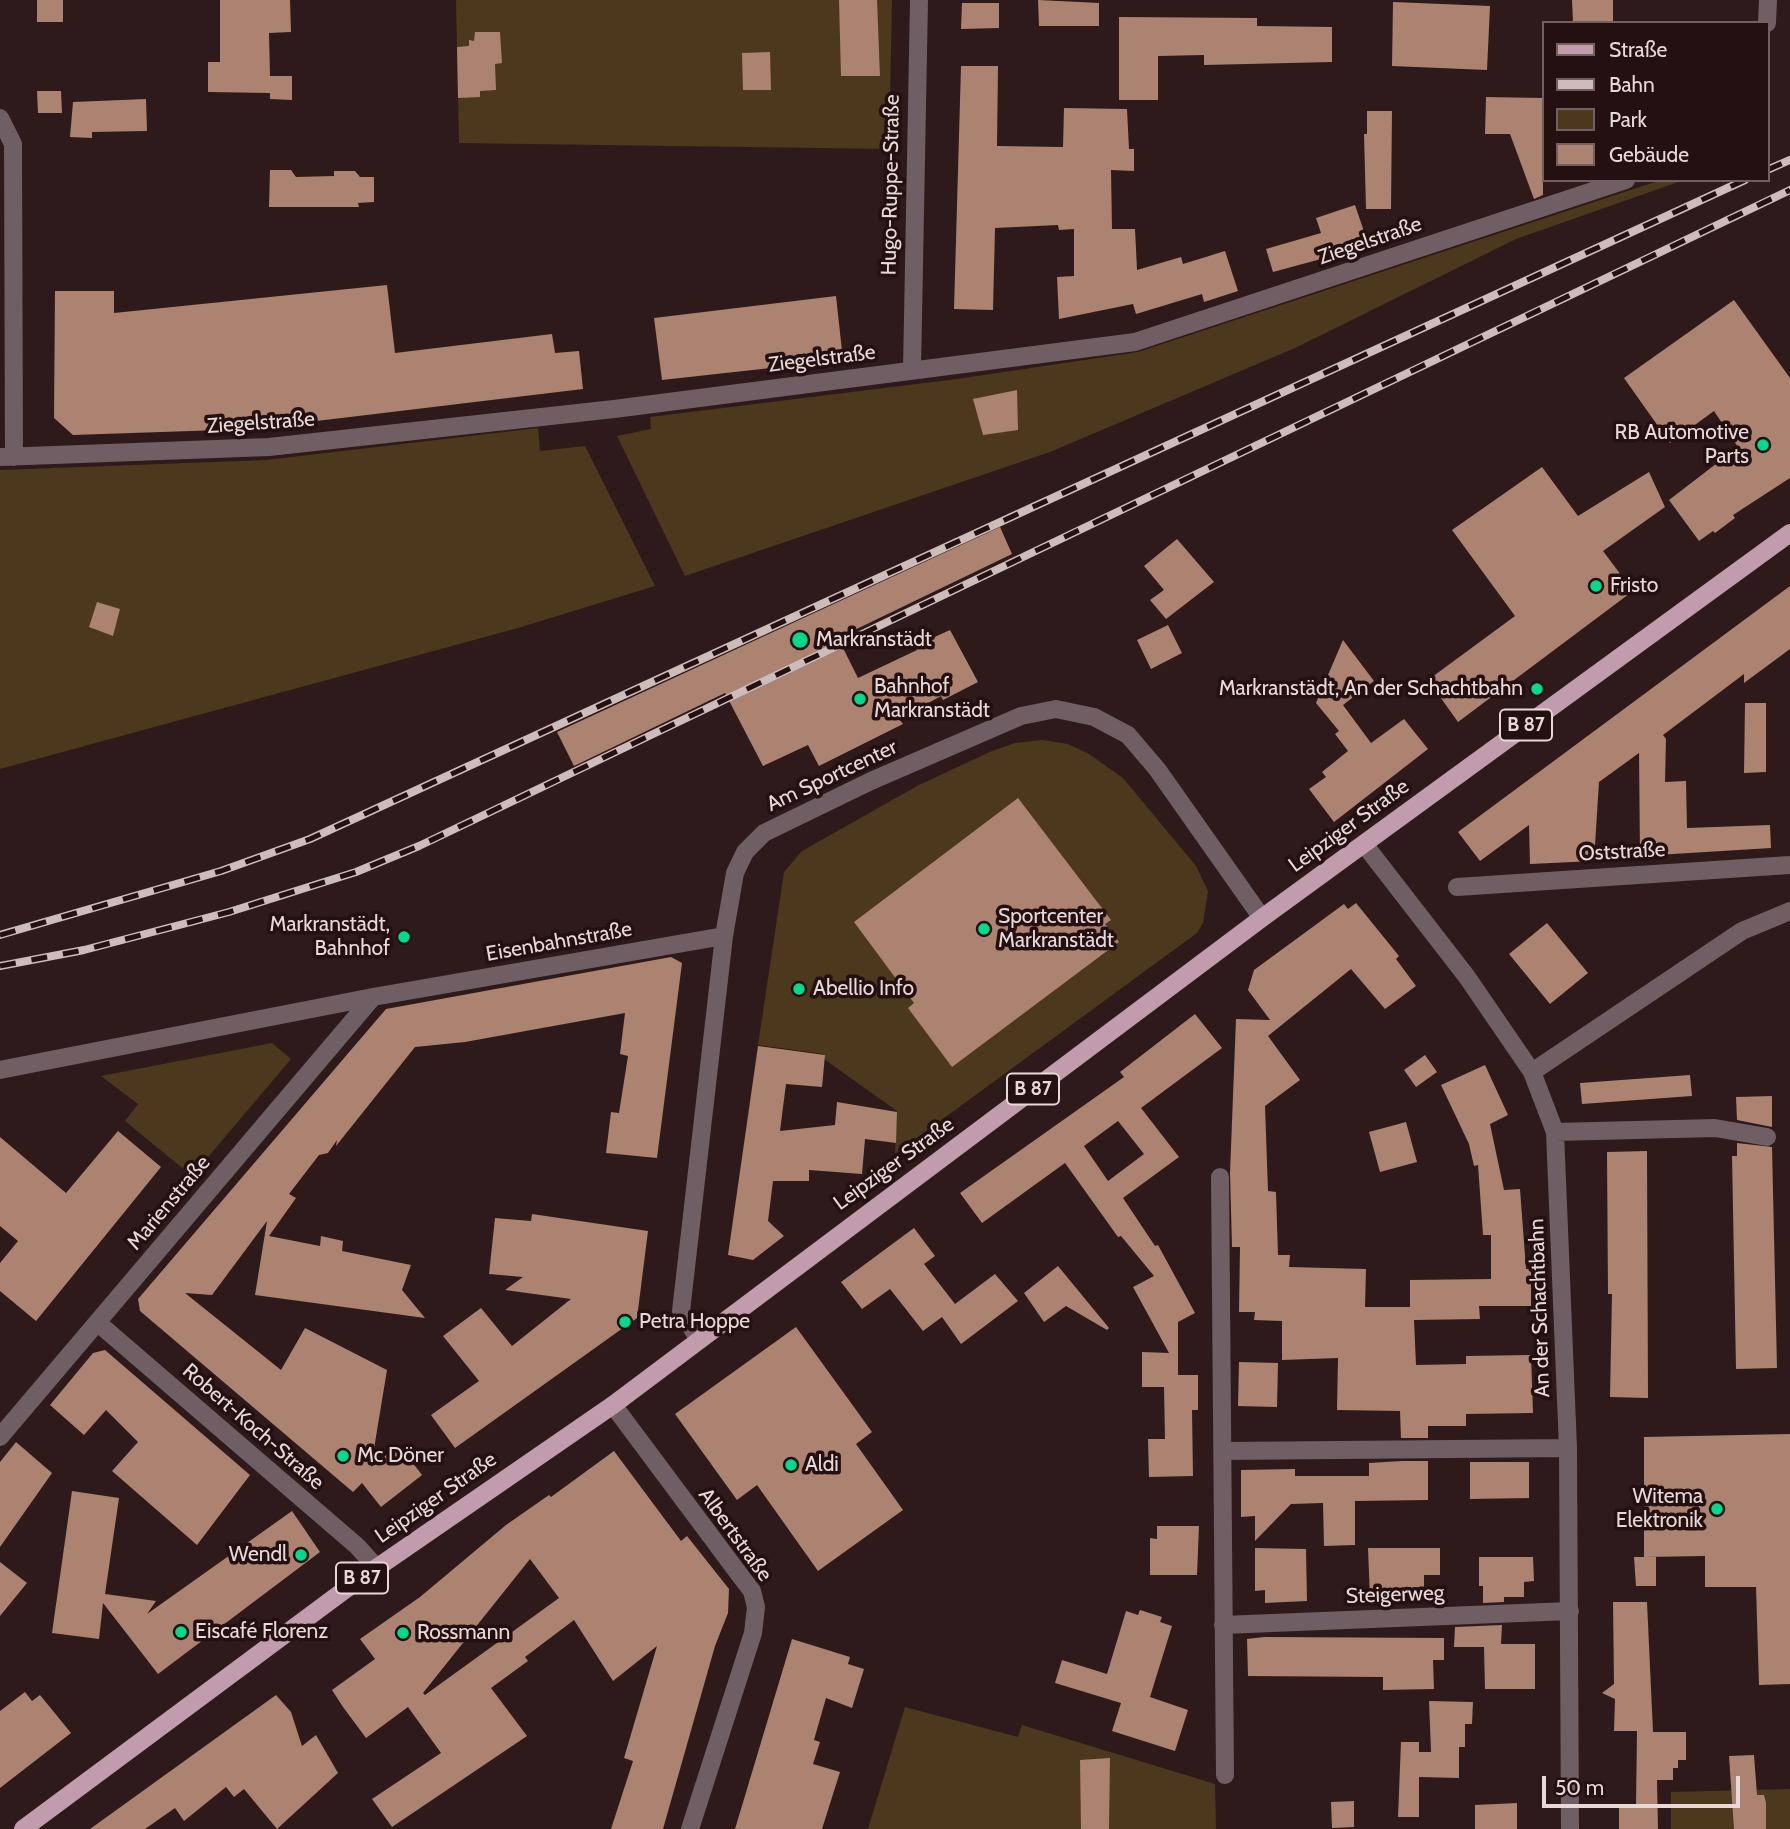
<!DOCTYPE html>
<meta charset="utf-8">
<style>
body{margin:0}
#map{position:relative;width:1790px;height:1829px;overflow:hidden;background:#2e1a1a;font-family:Cabin,sans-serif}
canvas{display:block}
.legend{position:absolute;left:1542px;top:21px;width:228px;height:161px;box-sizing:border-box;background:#241011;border:2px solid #726061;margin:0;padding:9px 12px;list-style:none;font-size:21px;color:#e8d9d9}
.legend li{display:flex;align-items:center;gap:14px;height:35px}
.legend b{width:35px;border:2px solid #726061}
.scale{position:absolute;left:1542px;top:1776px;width:198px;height:32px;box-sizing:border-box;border:4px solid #e8d9d9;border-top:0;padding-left:9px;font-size:21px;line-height:24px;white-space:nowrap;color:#e8d9d9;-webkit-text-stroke:5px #241011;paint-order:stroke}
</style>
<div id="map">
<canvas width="1790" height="1829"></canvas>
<ul class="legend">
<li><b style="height:9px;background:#c19cac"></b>Straße</li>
<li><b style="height:9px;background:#ccbcbc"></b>Bahn</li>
<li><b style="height:19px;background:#4c381c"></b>Park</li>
<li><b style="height:19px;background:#ab8370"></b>Gebäude</li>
</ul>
<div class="scale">50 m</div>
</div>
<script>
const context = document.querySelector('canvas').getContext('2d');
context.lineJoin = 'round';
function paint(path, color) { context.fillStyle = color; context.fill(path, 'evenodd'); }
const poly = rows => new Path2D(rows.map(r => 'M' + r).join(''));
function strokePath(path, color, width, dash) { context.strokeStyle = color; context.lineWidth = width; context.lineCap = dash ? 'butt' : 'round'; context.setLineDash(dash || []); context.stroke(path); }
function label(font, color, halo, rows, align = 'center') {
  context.font = font + ' Cabin,sans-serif'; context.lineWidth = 7; context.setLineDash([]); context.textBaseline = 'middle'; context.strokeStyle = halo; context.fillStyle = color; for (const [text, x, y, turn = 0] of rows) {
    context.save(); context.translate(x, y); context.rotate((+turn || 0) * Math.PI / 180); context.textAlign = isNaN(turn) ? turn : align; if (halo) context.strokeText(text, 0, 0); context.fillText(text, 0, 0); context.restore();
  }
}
paint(poly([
 [456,0,892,0,889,149,459,143],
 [1661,180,1684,180,1516,239,1295,348,1050,452,685,576,617,436,651,429,650,417,957,379,1138,352],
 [538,428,540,451,585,446,655,586,518,628,0,769,0,470,266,460],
 [1042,740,1068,744,1089,754,1123,778,1196,866,1208,891,1203,923,1197,933,895,1154,897,1111,824,1059,824,1054,758,1045,784,872,802,851,919,785,992,751,1015,743],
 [272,1043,291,1059,192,1176,125,1121,138,1104,101,1076],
 [905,1707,1018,1737,1022,1725,1215,1784,1216,1829,868,1829],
 [1790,1789,1790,1829,1671,1829,1671,1792]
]), '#4c381c');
paint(poly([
 [37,0,63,0,63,22,37,22],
 [220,0,290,0,291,32,269,33,270,76,292,76,292,100,270,99,270,93,208,92,208,62,220,62],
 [839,0,877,0,880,76,841,76],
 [1038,0,1099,3,1099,26,1039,26],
 [1572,0,1613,0,1613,23,1573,23],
 [1393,2,1490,6,1487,70,1392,66],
 [962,3,999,3,999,28,961,29],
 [1119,17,1257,18,1257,26,1332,27,1332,62,1204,65,1204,55,1158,56,1158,100,1119,100],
 [475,32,500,32,502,63,495,64,496,90,480,91,480,97,458,98,457,47,469,46,469,40,474,41],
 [770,52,771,90,743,90,742,53],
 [961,66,998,66,997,146,1063,147,1064,108,1127,109,1129,149,1134,149,1134,171,1111,170,1112,229,1135,229,1137,270,1181,257,1183,264,1225,251,1238,291,1204,302,1202,294,1136,314,1133,304,1059,319,1057,277,1074,276,1074,229,1059,230,1058,225,995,228,993,310,954,309],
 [37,91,61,91,62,113,38,113],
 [1486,97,1543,98,1543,195,1534,199,1510,134,1485,134],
 [146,99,147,131,92,132,92,138,70,137,73,102],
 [1367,111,1392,111,1391,209,1366,209,1364,134,1367,134],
 [270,170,291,170,296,177,334,176,334,171,355,171,360,177,374,177,374,202,358,203,359,207,269,207],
 [1355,205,1369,246,1273,272,1266,249,1321,233,1316,218],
 [387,285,395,353,552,334,555,353,579,351,583,389,250,429,73,435,54,418,55,291,114,291,114,313],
 [836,296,843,360,662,380,654,318],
 [1734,300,1790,378,1790,478,1733,515,1735,518,1715,533,1713,531,1699,541,1669,500,1738,447,1714,411,1670,443,1624,378],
 [1017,390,1018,430,983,435,973,399],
 [1542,467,1578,516,1649,472,1665,507,1603,551,1633,591,1458,722,1428,680,1515,616,1452,530],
 [1000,527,1012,554,838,638,858,678,917,650,915,646,950,630,978,682,943,700,941,696,899,719,903,724,819,766,808,745,763,766,725,693,574,766,557,732],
 [1177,539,1214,582,1166,619,1150,600,1164,590,1144,566],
 [1790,586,1790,649,1744,683,1744,674,1663,735,1666,739,1665,782,1686,781,1687,828,1770,825,1771,848,1640,856,1639,753,1599,782,1594,861,1530,864,1529,825,1480,861,1458,832],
 [97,602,120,609,113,636,89,627],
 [1168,625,1182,653,1151,669,1137,640],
 [1343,640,1374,681,1343,705,1371,743,1404,719,1428,749,1334,822,1309,789,1326,777,1322,772,1348,751,1335,734,1339,731,1316,703],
 [1745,703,1766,703,1766,772,1744,773],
 [1018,798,1111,920,1105,924,1119,942,952,1067,908,1008,914,1003,854,922],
 [1356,903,1399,956,1396,959,1416,986,1385,1009,1351,969,1268,1036,1300,1080,1265,1106,1268,1191,1276,1192,1278,1255,1290,1255,1289,1267,1366,1269,1365,1307,1410,1307,1410,1280,1491,1279,1491,1235,1483,1235,1478,1165,1474,1166,1469,1144,1441,1085,1485,1065,1508,1115,1490,1124,1504,1190,1520,1189,1526,1269,1531,1269,1531,1306,1479,1306,1480,1319,1414,1320,1416,1365,1466,1364,1466,1356,1531,1355,1533,1413,1466,1414,1466,1426,1428,1426,1428,1438,1401,1438,1400,1411,1337,1410,1338,1358,1282,1360,1282,1321,1254,1320,1255,1312,1239,1312,1240,1247,1232,1247,1230,1173,1236,1019,1270,1020,1248,990,1254,970,1344,904,1348,909],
 [1547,923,1588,973,1550,1004,1509,954],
 [671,957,682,963,657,1158,606,1153,611,1112,619,1113,628,1056,620,1054,625,1013,465,1042,415,1047,336,1146,337,1140,328,1153,319,1155,289,1194,296,1198,269,1236,320,1246,321,1236,343,1241,342,1251,411,1265,402,1290,425,1318,255,1295,267,1221,212,1295,185,1293,281,1370,305,1328,387,1370,371,1467,399,1445,422,1475,381,1507,362,1483,353,1492,140,1311,138,1299,386,1009],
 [1195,1014,1222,1048,1141,1108,1179,1157,1123,1198,1155,1246,1158,1245,1195,1313,1178,1322,1178,1375,1198,1375,1198,1410,1192,1410,1193,1476,1149,1477,1148,1439,1165,1439,1164,1387,1142,1387,1142,1352,1169,1353,1133,1287,1154,1276,1121,1236,1118,1237,1065,1163,982,1223,960,1193,1124,1077,1120,1072],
 [1118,1121,1144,1154,1108,1181,1084,1146],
 [758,1046,825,1055,822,1087,786,1084,780,1131,835,1125,837,1102,897,1112,896,1143,865,1139,862,1174,809,1170,809,1181,773,1181,768,1221,784,1236,753,1260,728,1255],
 [1425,1055,1437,1072,1416,1087,1404,1070],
 [1690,1075,1692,1096,1582,1104,1580,1083],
 [1772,1096,1772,1127,1737,1120,1736,1097],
 [1406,1122,1417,1162,1380,1172,1369,1132],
 [118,1131,161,1167,36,1321,0,1291,0,1263,18,1241,0,1226,0,1137,66,1193],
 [1737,1143,1772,1147,1777,1368,1736,1369,1732,1156,1737,1156],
 [1647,1151,1648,1398,1610,1397,1612,1294,1608,1294,1607,1152],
 [532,1214,648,1231,637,1318,455,1448,431,1415,479,1381,443,1336,481,1308,512,1346,571,1299,505,1290,523,1277,489,1274,495,1218,531,1221],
 [914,1228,935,1256,924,1264,955,1304,995,1274,1018,1301,961,1344,942,1317,923,1331,890,1289,862,1309,841,1282],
 [1058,1266,1109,1328,1107,1330,1066,1306,1044,1322,1024,1293],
 [796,1327,872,1432,856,1444,903,1510,818,1571,757,1485,737,1500,675,1414],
 [105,1350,250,1475,197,1545,112,1471,138,1442,106,1410,84,1435,50,1405,93,1353],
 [1239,1362,1278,1363,1277,1407,1238,1406],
 [1790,1434,1790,1684,1759,1685,1756,1587,1705,1587,1705,1556,1644,1557,1644,1437],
 [16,1442,52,1473,0,1547,0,1462],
 [614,1451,681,1541,687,1536,729,1589,728,1613,715,1646,663,1829,611,1829,633,1761,624,1758,657,1646,613,1681,574,1620,525,1657,528,1661,491,1688,527,1736,392,1827,372,1799,441,1753,408,1707,366,1738,343,1707,332,1690,375,1659,360,1639,420,1597,506,1525,549,1495,551,1497],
 [530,1559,559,1598,425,1695,423,1693],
 [1402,1461,1428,1461,1428,1500,1355,1501,1355,1545,1324,1546,1323,1503,1291,1504,1255,1541,1255,1516,1241,1517,1241,1470,1295,1469,1295,1476,1369,1476,1369,1463],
 [1470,1462,1529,1462,1529,1498,1470,1499],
 [72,1491,119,1498,105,1594,156,1601,147,1614,292,1511,320,1552,158,1674,103,1603,99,1639,52,1633],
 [1157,1526,1199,1526,1197,1575,1150,1575,1150,1538,1157,1539],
 [1255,1548,1306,1549,1307,1601,1265,1603,1265,1590,1255,1591],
 [1368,1548,1440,1548,1440,1575,1424,1575,1424,1597,1370,1599],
 [1479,1557,1533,1557,1534,1581,1524,1582,1524,1597,1504,1597,1504,1602,1483,1603,1483,1586,1479,1586],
 [1634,1557,1656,1557,1656,1586,1636,1586],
 [0,1562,27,1583,0,1616],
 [1613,1602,1647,1602,1653,1732,1686,1732,1686,1760,1678,1760,1678,1768,1673,1768,1673,1780,1657,1780,1658,1829,1619,1829,1619,1805,1636,1805,1637,1731,1614,1731,1615,1699,1602,1693,1614,1684],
 [1140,1610,1162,1617,1160,1622,1172,1626,1150,1697,1188,1710,1175,1751,1112,1731,1121,1703,1055,1683,1062,1660,1107,1674,1126,1611,1138,1615],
 [1502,1625,1501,1644,1535,1644,1535,1689,1485,1689,1484,1647,1454,1647,1455,1627],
 [1264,1637,1444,1638,1444,1660,1433,1660,1434,1689,1383,1690,1383,1677,1248,1676,1247,1639],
 [792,1639,850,1657,848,1664,864,1669,852,1708,826,1698,814,1740,820,1742,813,1764,840,1772,822,1829,735,1829],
 [25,1692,32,1701,40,1695,71,1733,0,1788,0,1711],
 [276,1695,291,1712,302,1746,316,1735,338,1773,277,1829,244,1789,234,1797,226,1787,184,1821,175,1808,145,1829,90,1829],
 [1429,1701,1473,1702,1472,1724,1465,1724,1465,1747,1459,1747,1459,1778,1419,1777,1419,1817,1398,1817,1401,1742,1419,1742,1419,1752,1431,1752],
 [1754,1755,1757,1795,1764,1795,1766,1803,1766,1829,1734,1829,1729,1756],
 [1110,1758,1109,1829,1081,1829,1080,1760],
 [1354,1801,1354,1827,1332,1828,1331,1802],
 [1517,1803,1517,1829,1475,1829,1475,1805]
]), '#ab8370');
strokePath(poly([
 [1767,23,1768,0],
 [0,118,13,144,14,457],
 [912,370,919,0],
 [0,457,269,447,614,409,1135,342,1626,180],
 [1364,844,1467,977,1532,1072,1555,1132,1568,1448,1570,1829],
 [1457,887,1790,865],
 [0,1070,373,997,724,936],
 [1532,1072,1742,931,1790,911],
 [1555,1132,1715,1128,1767,1137],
 [1220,1177,1225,1775],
 [98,1323,357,1546,376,1567],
 [698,1338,681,1311,724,936,735,873,745,852,764,833,871,781,1021,716,1056,709,1094,717,1128,735,1157,769,1262,918],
 [613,1405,742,1578,752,1591,756,1607,753,1633,690,1829],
 [0,1437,373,997],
 [1223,1451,1568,1448],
 [1223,1625,1570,1611]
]), '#705e65', 18);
strokePath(poly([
 [23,1829,346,1589,613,1405,1262,918,1790,533]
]), '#c19cac', 18);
const rail = poly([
 [1767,170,1790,160],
 [0,935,221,871,310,839,1745,180],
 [0,966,84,950,229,912,356,872,419,846,1790,190]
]);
strokePath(rail, '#ccbcbc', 8);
strokePath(rail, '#241011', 5, [16]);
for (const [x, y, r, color] of [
 [1763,445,7,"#02d98b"],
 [1596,586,7,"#02d98b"],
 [800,640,9,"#02d98b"],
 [1537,689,7,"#02d98b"],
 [860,699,7,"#02d98b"],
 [984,929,7,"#02d98b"],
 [404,937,7,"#02d98b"],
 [799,989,7,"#02d98b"],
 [625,1322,7,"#02d98b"],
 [343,1456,7,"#02d98b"],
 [791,1465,7,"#02d98b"],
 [1717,1509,7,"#02d98b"],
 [301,1555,7,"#02d98b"],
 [181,1632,7,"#02d98b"],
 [403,1633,7,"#02d98b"]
]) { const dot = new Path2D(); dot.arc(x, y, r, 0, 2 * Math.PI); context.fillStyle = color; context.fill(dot); strokePath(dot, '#241011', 2.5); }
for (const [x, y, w] of [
 [1526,725,52],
 [1033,1089,52],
 [362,1578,52]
]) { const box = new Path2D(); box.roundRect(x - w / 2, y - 15.5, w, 31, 5); context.fillStyle = '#241011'; context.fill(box); strokePath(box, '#e8d9d9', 2); }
label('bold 19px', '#e8d9d9', null, [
 ["B 87",1526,725],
 ["B 87",1033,1089],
 ["B 87",362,1578]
]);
label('21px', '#e8d9d9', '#241011', [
 ["Hugo-Ruppe-Straße",891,185,-89],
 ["Ziegelstraße",1370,241,-19],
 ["Ziegelstraße",822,359,-7],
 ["Ziegelstraße",261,423,-4],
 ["Am Sportcenter",832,776,-25],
 ["Leipziger Straße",1349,826,-36],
 ["Oststraße",1622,852,-3],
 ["Eisenbahnstraße",559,942,-10],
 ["Leipziger Straße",894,1164,-36],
 ["Marienstraße",169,1203,-50],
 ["An der Schachtbahn",1540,1308,-92],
 ["Robert-Koch-Straße",253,1427,41],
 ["Leipziger Straße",436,1498,-35],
 ["Albertstraße",735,1535,54],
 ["Steigerweg",1395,1595,-2]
]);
label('21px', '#e8d9d9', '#241011', [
 ["RB Automotive",1749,433,"right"],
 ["Parts",1749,457,"right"],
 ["Fristo",1610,586],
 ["Markranstädt",816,640],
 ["Bahnhof",874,687],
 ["Markranstädt",874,711],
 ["Markranstädt, An der Schachtbahn",1523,689,"right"],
 ["Sportcenter",998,917],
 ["Markranstädt",998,941],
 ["Markranstädt,",390,925,"right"],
 ["Bahnhof",390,949,"right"],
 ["Abellio Info",813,989],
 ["Petra Hoppe",639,1322],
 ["Mc Döner",357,1456],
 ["Aldi",805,1465],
 ["Witema",1703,1497,"right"],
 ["Elektronik",1703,1521,"right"],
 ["Wendl",287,1555,"right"],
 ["Eiscafé Florenz",195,1632],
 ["Rossmann",417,1633]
], 'left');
</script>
